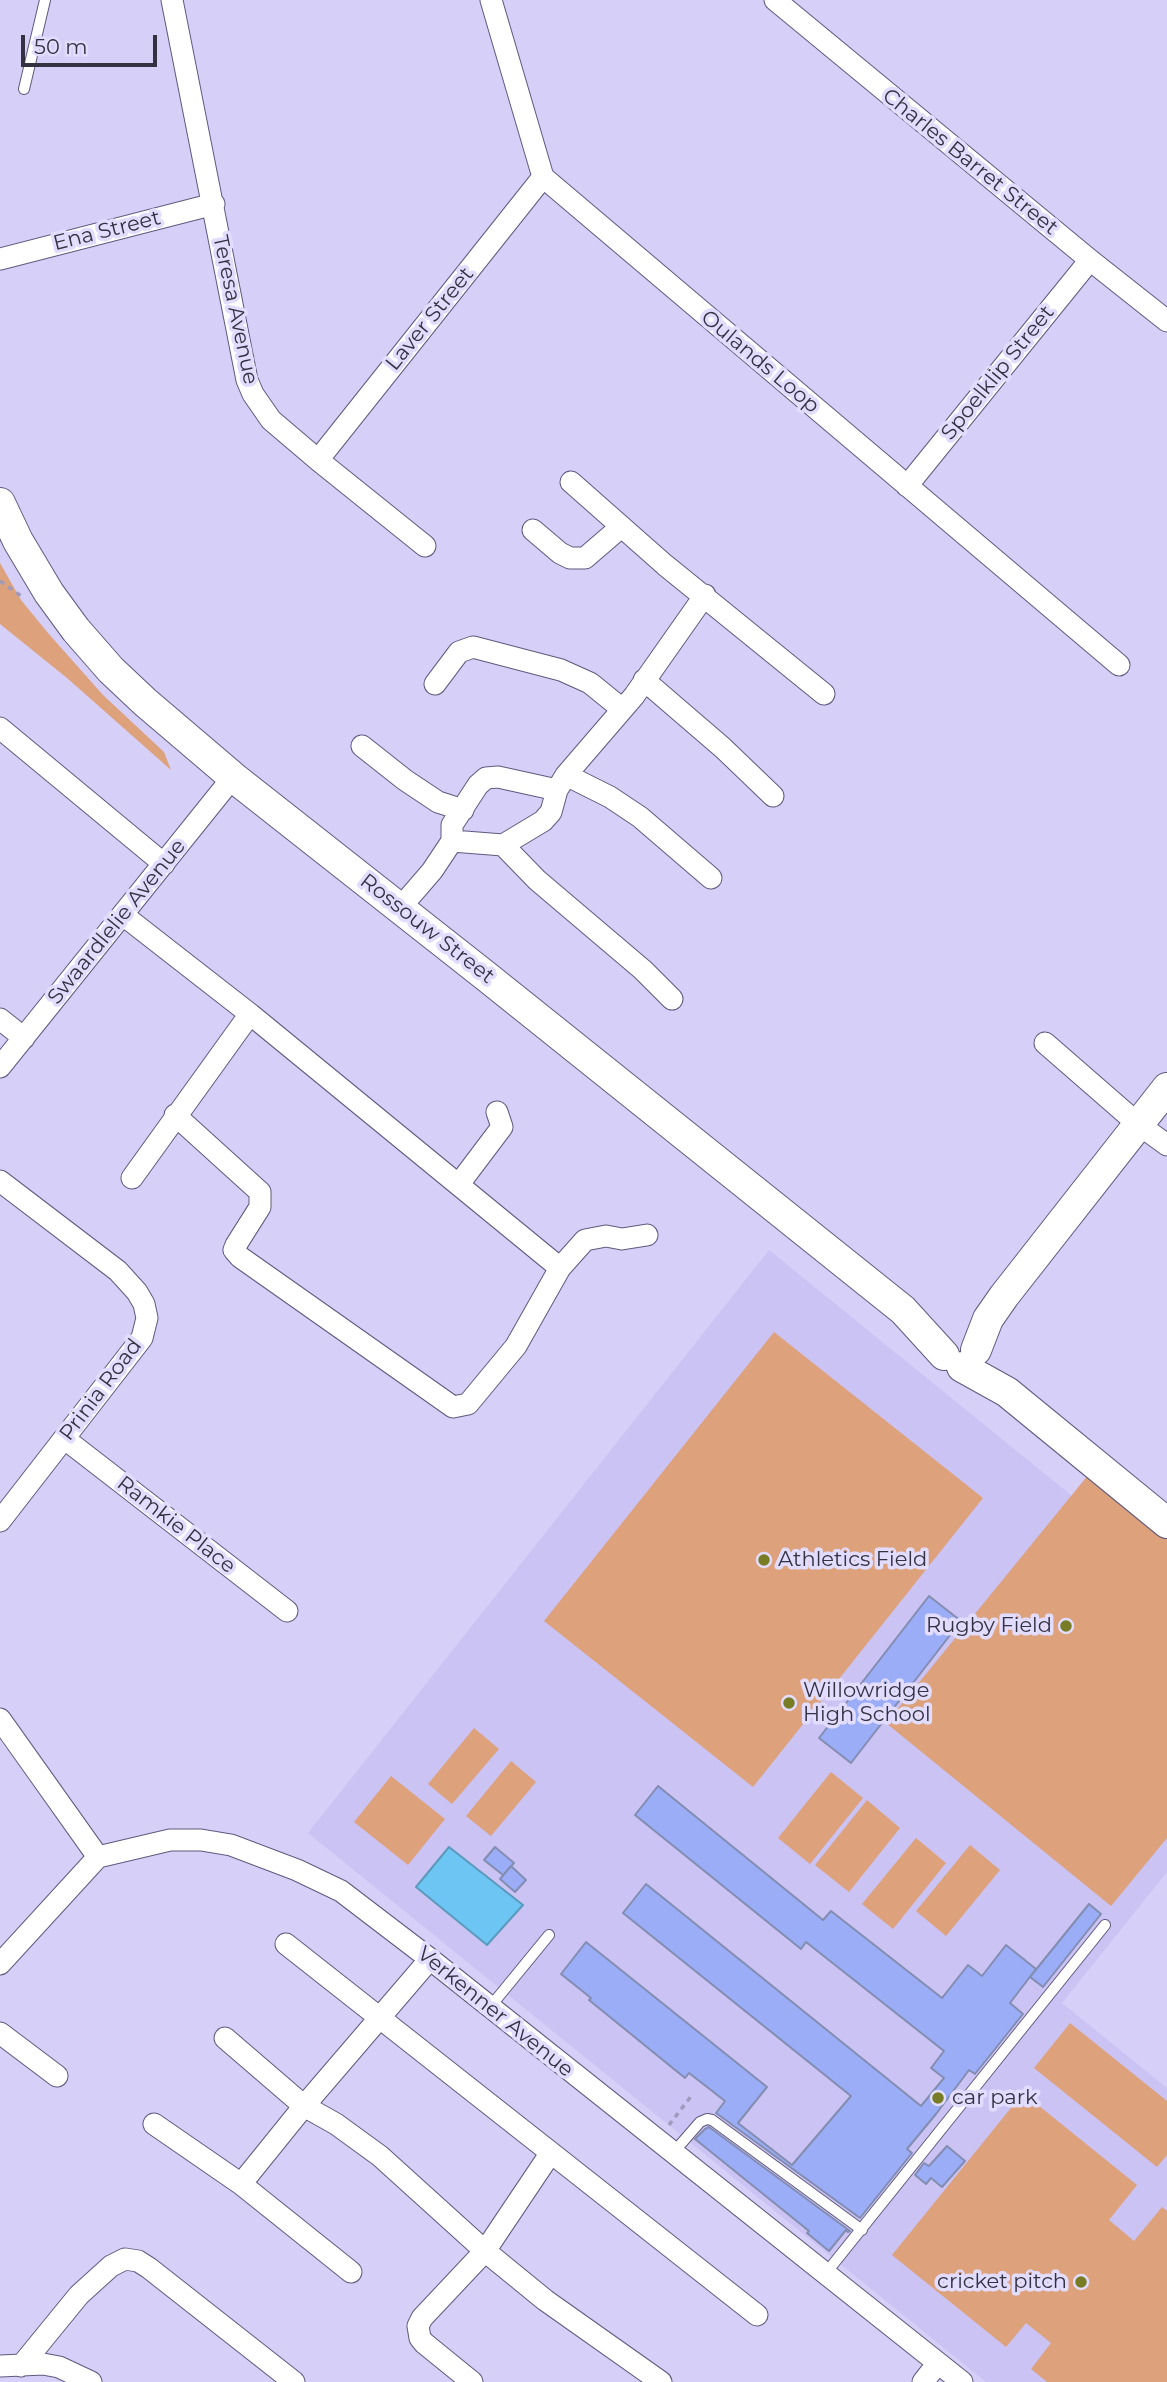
<!DOCTYPE html>
<style>
body{margin:0}
#map{position:relative;width:1167px;height:2382px;overflow:hidden;background:#d6cff8;font-family:Montserrat,sans-serif}
canvas{display:block}
.scale{position:absolute;left:21px;top:35px;width:136px;height:32px;box-sizing:border-box;border:4px solid #343242;border-top:0;padding-left:9px;font-size:21px;line-height:24px;white-space:nowrap;color:#343242;-webkit-text-stroke:5px #e2ddfe;paint-order:stroke}
</style>
<div id="map">
<canvas width="1167" height="2382"></canvas>
<div class="scale">50 m</div>
</div>
<script>
const context = document.querySelector('canvas').getContext('2d');
context.lineJoin = 'round';
function paint(path, color) { context.fillStyle = color; context.fill(path, 'evenodd'); }
const poly = rows => new Path2D(rows.map(r => 'M' + r).join(''));
function strokePath(path, color, width, dash) { context.strokeStyle = color; context.lineWidth = width; context.lineCap = dash ? 'butt' : 'round'; context.setLineDash(dash || []); context.stroke(path); }
function label(font, color, halo, rows, align = 'center') {
  context.font = font + ' Montserrat,sans-serif'; context.lineWidth = 7; context.setLineDash([]); context.textBaseline = 'middle'; context.strokeStyle = halo; context.fillStyle = color; for (const [text, x, y, turn = 0] of rows) {
    context.save(); context.translate(x, y); context.rotate((+turn || 0) * Math.PI / 180); context.textAlign = isNaN(turn) ? turn : align; if (halo) context.strokeText(text, 0, 0); context.fillText(text, 0, 0); context.restore();
  }
}
paint(poly([
 [769,1250,1167,1573,1167,1872,1062,2003,1167,2088,1167,2382,986,2382,308,1833]
]), '#cbc3f3');
paint(poly([
 [0,563,21,600,48,633,103,695,164,752,171,770,67,678,0,624],
 [774,1332,983,1498,753,1787,544,1621],
 [1093,1469,1167,1530,1167,1838,1111,1906,886,1723],
 [474,1728,499,1749,452,1804,428,1784],
 [511,1761,536,1782,491,1836,466,1816],
 [831,1772,863,1798,810,1864,778,1838],
 [391,1776,445,1819,408,1865,354,1822],
 [867,1800,900,1828,849,1892,815,1865],
 [916,1838,946,1863,893,1929,862,1904],
 [970,1845,1000,1870,946,1936,916,1911],
 [1070,2023,1167,2101,1167,2155,1157,2167,1034,2068],
 [1023,2093,1137,2185,1109,2220,1134,2241,1162,2207,1167,2211,1167,2382,1047,2382,1031,2369,1051,2343,1026,2323,1006,2347,892,2255]
]), '#dda17c');
const water = poly([
 [449,1847,523,1905,487,1945,416,1887,449,1847]
]);
paint(water, '#6cc5f2');
strokePath(water, '#5b99bd', 2);
const building = poly([
 [929,1596,961,1621,851,1763,819,1738,929,1596],
 [658,1786,823,1920,831,1911,942,1998,968,1965,982,1976,1006,1945,1036,1969,1010,2003,1023,2014,975,2074,969,2070,936,2114,907,2149,912,2153,860,2218,716,2113,725,2101,689,2073,685,2078,589,2000,591,1998,561,1974,586,1942,767,2087,738,2123,792,2165,851,2096,623,1913,646,1884,921,2106,944,2078,931,2068,944,2051,806,1942,801,1949,635,1815,658,1786],
 [495,1847,514,1863,503,1875,484,1860,495,1847],
 [511,1866,526,1880,515,1892,500,1879,511,1866],
 [1089,1904,1101,1914,1043,1987,1030,1977,1089,1904],
 [709,2127,850,2231,848,2232,846,2230,829,2251,807,2233,809,2231,695,2139,705,2129,709,2127],
 [947,2146,965,2161,942,2187,931,2178,926,2184,915,2175,924,2163,929,2166,947,2146]
]);
paint(building, '#9aadf6');
strokePath(building, '#838db2', 2);
const lane = poly([
 [24,89,45,0],
 [490,2007,549,1935],
 [673,2153,700,2122,707,2119,712,2120,862,2230],
 [826,2273,1105,1925]
]);
const street = poly([
 [172,0,247,380,253,394,271,420,318,460,425,546],
 [491,0,543,177,1119,665],
 [775,0,1090,260,1167,321],
 [0,259,214,204],
 [318,460,543,177],
 [571,482,665,565,824,694],
 [907,486,1090,260],
 [533,530,560,553,570,558,585,558,621,527],
 [644,680,723,748,773,796],
 [435,684,459,652,473,647,561,670,590,683,622,709],
 [0,728,164,864],
 [362,746,405,780,438,802,463,810],
 [566,775,610,797,640,817,711,878],
 [452,841,503,845,537,880,643,970,672,999],
 [503,845,543,821,551,812,557,790],
 [400,908,432,871,452,841,452,825,478,785,486,778,498,777,557,790,566,775,634,696,705,595],
 [123,915,250,1014,560,1268],
 [0,1019,24,1038],
 [1045,1043,1138,1124,1167,1145],
 [0,1067,233,777],
 [175,1115,260,1192,260,1207,236,1245,234,1250,240,1257,453,1407,468,1404,516,1346,560,1268,585,1240,606,1236,622,1239,647,1235],
 [132,1178,250,1014],
 [0,1181,118,1271,137,1292,144,1304,147,1318,142,1338,0,1521],
 [459,1184,502,1127,497,1112],
 [65,1439,287,1611],
 [0,1719,98,1857],
 [286,1944,757,2315],
 [0,1964,98,1857,170,1840,201,1840,231,1845,297,1870,341,1891,430,1959,962,2382],
 [0,2033,57,2076],
 [225,2038,304,2106,336,2124,380,2156,485,2251,545,2300,661,2382],
 [154,2124,241,2184,351,2272],
 [241,2184,304,2106,430,1959],
 [0,2366,43,2364,59,2367,91,2382],
 [21,2366,79,2295,111,2266,125,2259,138,2261,149,2268,294,2382],
 [472,2382,424,2343,420,2338,418,2326,422,2318,485,2251,550,2154],
 [923,2382,938,2363]
]);
const secondary = poly([
 [0,503,18,541,49,593,76,630,111,670,145,702,233,777,487,977,903,1310,944,1355],
 [976,1350,988,1319,1004,1296,1167,1088],
 [962,1367,1007,1392,1167,1523]
]);
strokePath(lane, '#60597d', 12);
strokePath(street, '#60597d', 23);
strokePath(secondary, '#60597d', 32);
strokePath(poly([
 [0,581,24,598],
 [669,2125,692,2095]
]), '#9f9aba', 3.5, [5, 5]);
strokePath(lane, '#fff', 10);
strokePath(street, '#fff', 21);
strokePath(secondary, '#fff', 30);
for (const [x, y, r, color] of [
 [764,1560,7,"#777c25"],
 [1066,1626,7,"#777c25"],
 [789,1703,7,"#777c25"],
 [938,2098,7,"#777c25"],
 [1081,2282,7,"#777c25"]
]) { const dot = new Path2D(); dot.arc(x, y, r, 0, 2 * Math.PI); context.fillStyle = color; context.fill(dot); strokePath(dot, '#e2ddfe', 2.5); }
label('21px', '#343242', '#e2ddfe', [
 ["Charles Barret Street",970,162,39],
 ["Ena Street",107,231,-14],
 ["Teresa Avenue",235,310,78],
 ["Laver Street",430,319,-51],
 ["Oulands Loop",760,362,40],
 ["Spoelklip Street",998,373,-51],
 ["Swaardlelie Avenue",117,922,-51],
 ["Rossouw Street",427,929,38],
 ["Prinia Road",101,1390,-53],
 ["Ramkie Place",176,1525,38],
 ["Verkenner Avenue",495,2012,39]
]);
label('21px', '#343242', '#e2ddfe', [
 ["Athletics Field",778,1560],
 ["Rugby Field",1052,1626,"right"],
 ["Willowridge",803,1691],
 ["High School",803,1715],
 ["car park",952,2098],
 ["cricket pitch",1067,2282,"right"]
], 'left');
</script>
